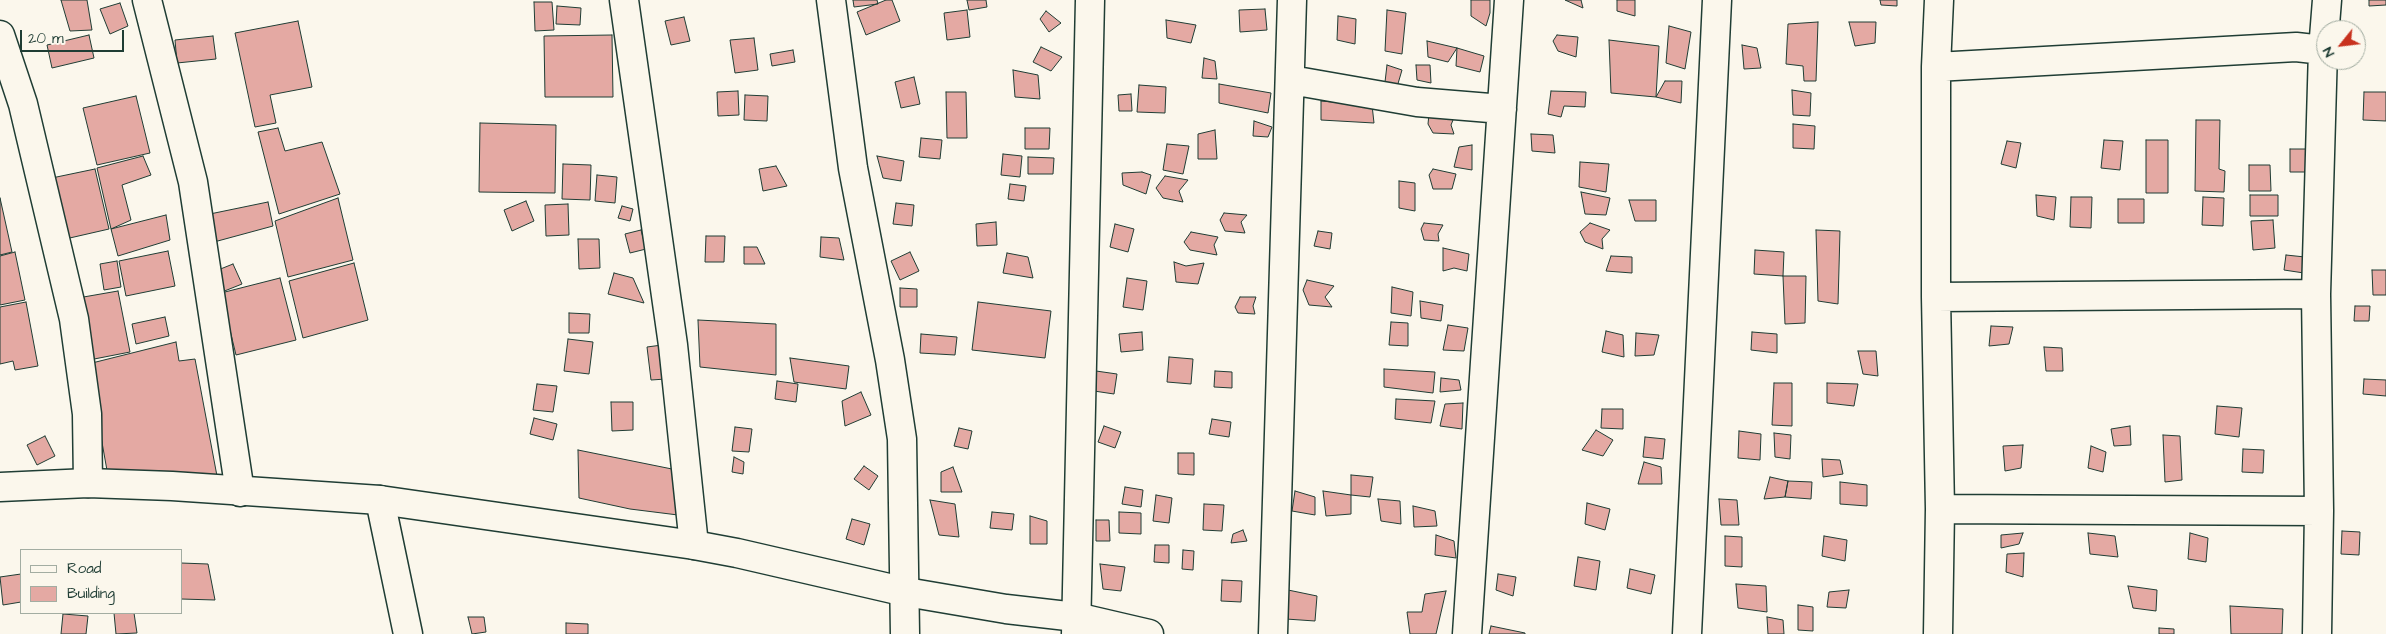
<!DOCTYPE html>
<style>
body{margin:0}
#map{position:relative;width:2386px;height:634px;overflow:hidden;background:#fbf7ec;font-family:"Architects Daughter",sans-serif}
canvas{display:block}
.legend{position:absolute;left:20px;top:549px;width:162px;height:65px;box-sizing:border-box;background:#fbf7ec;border:1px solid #a3ada2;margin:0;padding:6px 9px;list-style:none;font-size:15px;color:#1f3d34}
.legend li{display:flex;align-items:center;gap:10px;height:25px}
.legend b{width:25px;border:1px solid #a3ada2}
.north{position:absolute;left:2316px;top:20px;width:50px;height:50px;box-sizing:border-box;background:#fbf7ec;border:1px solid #a3ada2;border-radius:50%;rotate:241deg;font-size:14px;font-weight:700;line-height:20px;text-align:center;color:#1f3d34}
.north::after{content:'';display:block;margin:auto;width:18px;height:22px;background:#c8321e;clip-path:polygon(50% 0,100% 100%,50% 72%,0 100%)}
.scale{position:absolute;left:20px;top:30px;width:104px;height:22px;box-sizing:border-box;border:2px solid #1f3d34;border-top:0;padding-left:6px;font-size:15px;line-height:18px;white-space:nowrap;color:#1f3d34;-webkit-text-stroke:4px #fbf7ec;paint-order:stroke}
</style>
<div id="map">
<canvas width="2386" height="634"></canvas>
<ul class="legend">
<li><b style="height:6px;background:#fbf7ec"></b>Road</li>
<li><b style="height:14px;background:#e4a9a3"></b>Building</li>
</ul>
<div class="north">N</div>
<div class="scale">20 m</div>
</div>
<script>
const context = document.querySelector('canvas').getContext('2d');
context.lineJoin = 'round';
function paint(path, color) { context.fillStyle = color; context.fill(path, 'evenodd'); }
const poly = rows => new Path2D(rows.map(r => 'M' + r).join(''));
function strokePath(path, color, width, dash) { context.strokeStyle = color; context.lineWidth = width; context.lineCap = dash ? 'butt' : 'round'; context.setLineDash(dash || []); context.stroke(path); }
const building = poly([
 [61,0,87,0,92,30,70,31,61,0],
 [853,0,877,0,878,4,854,7,853,0],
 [886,0,892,0,900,21,866,35,857,12,886,0],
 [967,0,986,0,987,7,969,10,967,0],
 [1471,0,1490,0,1490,13,1486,26,1471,16,1471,0],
 [1581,0,1583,8,1565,0,1581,0],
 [1617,0,1635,0,1635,16,1617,11,1617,0],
 [1880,0,1897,0,1897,6,1881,5,1880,0],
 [2369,0,2386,0,2386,5,2369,6,2369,0],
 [534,2,552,2,554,30,535,31,534,2],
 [120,3,128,26,110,34,100,9,120,3],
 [557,6,581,8,580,25,556,24,557,6],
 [1265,9,1267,30,1240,32,1239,10,1265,9],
 [967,10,970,37,947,40,944,13,967,10],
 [1387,10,1406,13,1402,54,1385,51,1387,10],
 [1046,11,1061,23,1049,32,1040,19,1046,11],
 [1338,16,1356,19,1355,44,1337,40,1338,16],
 [684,17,690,41,671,45,665,21,684,17],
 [1166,20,1196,25,1191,43,1167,38,1166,20],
 [298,21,312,87,270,95,276,123,255,127,235,33,298,21],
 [1818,22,1816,81,1804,81,1803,66,1786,64,1788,24,1818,22],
 [1849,22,1876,22,1875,43,1855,46,1849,22],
 [1669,26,1691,32,1685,69,1666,63,1669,26],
 [89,35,94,58,52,68,47,45,89,35],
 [612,35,613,97,545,97,544,36,612,35],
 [1557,35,1578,37,1576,57,1558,51,1553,41,1557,35],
 [213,36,216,59,177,63,175,40,213,36],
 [754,38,758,70,735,73,730,40,754,38],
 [1609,40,1659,46,1656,97,1611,93,1609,40],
 [1427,41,1457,48,1448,62,1428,57,1427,41],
 [1742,45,1757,48,1761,68,1744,69,1742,45],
 [1041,47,1062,57,1051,71,1033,62,1041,47],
 [1457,48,1484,56,1480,72,1456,66,1457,48],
 [793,50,795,62,772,66,770,54,793,50],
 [1204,58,1215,61,1217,79,1202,78,1204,58],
 [1387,65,1402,70,1397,87,1385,82,1387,65],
 [1416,65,1430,65,1431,83,1417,80,1416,65],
 [1013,70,1038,75,1040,99,1015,97,1013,70],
 [914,77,920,104,901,108,895,82,914,77],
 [1665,81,1682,81,1681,103,1656,97,1665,81],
 [1219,84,1271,93,1268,113,1219,103,1219,84],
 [1139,85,1166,87,1165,113,1137,112,1139,85],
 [1792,90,1811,93,1810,116,1793,115,1792,90],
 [738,91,739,115,718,116,717,92,738,91],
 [1551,91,1586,92,1585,107,1564,106,1561,117,1548,114,1551,91],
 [946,92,966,92,967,138,947,138,946,92],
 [2364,92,2386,92,2386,121,2363,120,2364,92],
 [1131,94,1132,111,1119,111,1118,95,1131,94],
 [745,95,768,96,767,121,744,120,745,95],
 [136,96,150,153,97,165,83,108,136,96],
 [1321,101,1372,105,1374,123,1321,120,1321,101],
 [1429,114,1455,115,1451,125,1454,134,1433,133,1428,124,1429,114],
 [2196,120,2220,120,2219,169,2225,171,2224,192,2195,191,2196,120],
 [1254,121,1272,127,1268,137,1253,136,1254,121],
 [480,123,556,125,555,193,479,192,480,123],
 [1793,124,1815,126,1814,149,1793,148,1793,124],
 [278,128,285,151,322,142,340,194,279,214,258,132,278,128],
 [1025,128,1050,128,1049,149,1025,149,1025,128],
 [1215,130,1217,159,1198,159,1198,134,1215,130],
 [1531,134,1553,135,1555,153,1532,151,1531,134],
 [921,138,942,140,940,159,919,157,921,138],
 [2104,140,2123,141,2120,170,2101,168,2104,140],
 [2146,140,2168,140,2168,193,2146,193,2146,140],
 [2007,141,2021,143,2016,168,2001,164,2007,141],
 [1167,144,1189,146,1183,174,1163,170,1167,144],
 [1472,145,1472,170,1454,167,1459,147,1472,145],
 [2290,149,2310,149,2310,172,2290,172,2290,149],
 [1003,154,1022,156,1020,177,1001,175,1003,154],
 [143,156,151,175,122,185,131,220,111,229,97,168,143,156],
 [877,156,904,161,901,181,883,178,877,156],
 [1028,157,1054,158,1053,174,1028,174,1028,157],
 [1580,162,1609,164,1606,192,1579,187,1580,162],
 [563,164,591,165,590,200,562,199,563,164],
 [2249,165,2270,165,2271,191,2249,191,2249,165],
 [776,166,787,186,763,191,759,169,776,166],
 [95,169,109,229,61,240,47,179,95,169],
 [1433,169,1456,174,1452,189,1433,189,1429,175,1433,169],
 [1142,172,1151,175,1146,194,1123,185,1122,173,1142,172],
 [597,175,617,177,615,203,595,201,597,175],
 [1165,176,1188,180,1179,191,1183,202,1163,198,1156,188,1165,176],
 [1399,181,1415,183,1415,211,1399,208,1399,181],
 [1010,184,1026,186,1024,201,1008,199,1010,184],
 [1581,192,1610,198,1606,215,1585,214,1581,192],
 [2036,195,2056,197,2054,220,2037,216,2036,195],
 [2250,195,2278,195,2278,216,2250,216,2250,195],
 [2071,197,2092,197,2091,228,2070,227,2071,197],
 [2203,197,2224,198,2223,226,2202,225,2203,197],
 [0,198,12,252,0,255,0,198],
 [338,198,353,260,288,277,275,221,338,198],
 [2118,199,2144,199,2144,223,2118,223,2118,199],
 [1629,200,1656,200,1656,221,1635,221,1629,200],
 [526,201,534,221,512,231,504,210,526,201],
 [268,202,273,226,214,242,205,215,268,202],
 [896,203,914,205,912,226,893,224,896,203],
 [568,204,569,235,546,236,545,205,568,204],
 [622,206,633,209,630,221,618,218,622,206],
 [1224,213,1247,215,1241,222,1245,233,1225,231,1220,220,1224,213],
 [166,215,170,240,118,256,111,229,166,215],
 [2273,220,2275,248,2253,250,2251,221,2273,220],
 [996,222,997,245,977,246,976,224,996,222],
 [1424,223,1443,225,1438,234,1439,241,1424,240,1421,229,1424,223],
 [1590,223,1610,230,1602,239,1603,249,1585,242,1580,232,1590,223],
 [1115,224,1134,229,1128,252,1110,247,1115,224],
 [641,230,646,249,630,253,625,234,641,230],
 [1816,230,1840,231,1838,304,1818,301,1816,230],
 [1318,231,1332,233,1330,249,1314,246,1318,231],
 [1191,232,1218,237,1214,245,1217,255,1190,250,1184,242,1191,232],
 [706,236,725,236,724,262,705,262,706,236],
 [821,237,839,238,844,260,820,257,821,237],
 [578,239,599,239,600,268,579,269,578,239],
 [744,247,757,247,765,264,744,264,744,247],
 [1443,248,1469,254,1467,271,1454,268,1443,271,1443,248],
 [1755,250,1784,252,1783,276,1754,274,1755,250],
 [168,251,175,286,126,296,119,261,168,251],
 [15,252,25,300,0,305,0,256,15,252],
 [910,252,919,271,900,280,891,261,910,252],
 [1007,253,1028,257,1033,278,1003,273,1007,253],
 [2286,255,2305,257,2304,273,2284,270,2286,255],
 [1611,256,1632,257,1632,273,1606,271,1611,256],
 [117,261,121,287,104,290,100,264,117,261],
 [1174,262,1186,266,1204,263,1198,284,1176,282,1174,262],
 [354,263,368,320,303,338,289,281,354,263],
 [233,264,242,284,222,292,213,272,233,264],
 [2372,270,2386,270,2386,295,2373,295,2372,270],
 [614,273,633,278,644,303,608,294,614,273],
 [1783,276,1806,276,1805,323,1785,324,1783,276],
 [280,278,296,340,236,355,221,293,280,278],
 [1127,278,1147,281,1143,310,1123,307,1127,278],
 [1307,280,1334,286,1325,297,1332,307,1309,305,1303,290,1307,280],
 [1392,287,1413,292,1411,316,1391,313,1392,287],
 [900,288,917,289,917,307,900,307,900,288],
 [118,291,130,352,84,361,72,299,118,291],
 [1240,297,1256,297,1253,306,1255,314,1238,313,1235,307,1240,297],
 [1420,301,1443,305,1441,321,1421,318,1420,301],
 [26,302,38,366,15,370,13,361,0,364,0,307,26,302],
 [978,302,1051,311,1045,358,972,350,978,302],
 [2355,306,2370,306,2369,321,2354,321,2355,306],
 [569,313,590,314,589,333,569,333,569,313],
 [165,317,169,336,136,344,132,324,165,317],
 [698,320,776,324,776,375,700,367,698,320],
 [1391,322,1408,323,1408,346,1389,345,1391,322],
 [1448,325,1468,328,1464,351,1443,350,1448,325],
 [1991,326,2013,327,2009,344,1989,346,1991,326],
 [1606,331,1623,335,1624,357,1602,352,1606,331],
 [1142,332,1143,350,1121,352,1119,334,1142,332],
 [1752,332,1777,334,1777,353,1751,350,1752,332],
 [1636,333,1659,335,1654,355,1635,356,1636,333],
 [921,334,957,337,955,355,920,353,921,334],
 [568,339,593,342,589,374,564,371,568,339],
 [176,342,179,361,195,359,217,476,108,476,88,364,176,342],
 [662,345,666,379,651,380,647,347,662,345],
 [2044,347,2062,348,2063,371,2046,371,2044,347],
 [1858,351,1876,351,1878,376,1863,374,1858,351],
 [1169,357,1193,359,1191,384,1167,382,1169,357],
 [790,358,849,366,846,389,794,382,790,358],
 [1384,369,1435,372,1433,393,1384,387,1384,369],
 [1096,371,1117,374,1114,394,1094,391,1096,371],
 [1215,371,1232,372,1232,388,1214,387,1215,371],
 [1441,378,1459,380,1461,390,1440,392,1441,378],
 [2364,379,2386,380,2386,396,2363,394,2364,379],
 [777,381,798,384,796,402,775,399,777,381],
 [1774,383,1792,383,1792,426,1772,425,1774,383],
 [1827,383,1858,384,1854,406,1827,403,1827,383],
 [537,384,557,386,553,412,533,410,537,384],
 [861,392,871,415,845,426,842,401,861,392],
 [1396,399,1435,401,1431,423,1395,419,1396,399],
 [611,402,633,402,633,430,612,431,611,402],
 [1463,403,1462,429,1440,426,1445,404,1463,403],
 [2217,406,2242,408,2239,437,2215,434,2217,406],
 [1602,409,1623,409,1623,429,1601,428,1602,409],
 [534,418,557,424,553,440,530,434,534,418],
 [1212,419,1231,422,1229,437,1209,434,1212,419],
 [1104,426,1121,432,1115,448,1098,442,1104,426],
 [2130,426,2131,445,2114,446,2111,429,2130,426],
 [735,427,752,429,749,452,732,451,735,427],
 [959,428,972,431,968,449,954,446,959,428],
 [1596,430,1613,440,1603,456,1582,450,1596,430],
 [1739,431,1761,434,1760,460,1738,458,1739,431],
 [1774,433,1791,435,1790,459,1775,457,1774,433],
 [2163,435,2180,436,2182,480,2165,482,2163,435],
 [45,436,55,456,37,465,27,445,45,436],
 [1645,437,1665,439,1663,459,1643,457,1645,437],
 [2023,445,2021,468,2005,471,2003,446,2023,445],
 [2091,446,2106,452,2103,472,2088,468,2091,446],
 [2243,449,2264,450,2263,473,2242,472,2243,449],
 [578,450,672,469,678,515,630,509,579,498,578,450],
 [1178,453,1194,453,1194,475,1178,474,1178,453],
 [734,457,744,462,743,474,732,472,734,457],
 [1822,459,1840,460,1843,474,1823,477,1822,459],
 [1644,462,1661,467,1662,484,1638,484,1644,462],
 [864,466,878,476,869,490,854,479,864,466],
 [953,467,962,492,941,492,941,472,953,467],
 [1351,475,1373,477,1370,497,1351,495,1351,475],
 [1770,477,1788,481,1785,497,1764,499,1770,477],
 [1788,481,1812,482,1811,499,1785,497,1788,481],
 [1840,482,1867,485,1867,506,1840,504,1840,482],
 [1125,487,1143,490,1141,507,1122,504,1125,487],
 [1295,491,1315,497,1315,515,1292,511,1295,491],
 [1323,491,1351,495,1351,514,1326,516,1323,491],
 [1156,495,1172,498,1169,523,1153,521,1156,495],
 [1378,499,1400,501,1401,524,1381,521,1378,499],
 [1719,499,1737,500,1739,525,1721,525,1719,499],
 [930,500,955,504,959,537,939,535,930,500],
 [1587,503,1610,509,1605,530,1585,524,1587,503],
 [1204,504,1224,505,1222,531,1203,530,1204,504],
 [1413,506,1435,511,1437,526,1414,527,1413,506],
 [992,512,1014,514,1012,530,990,528,992,512],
 [1119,512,1141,513,1141,534,1119,533,1119,512],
 [1030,516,1047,521,1047,544,1030,544,1030,516],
 [852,519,870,524,864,545,846,539,852,519],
 [1096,520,1109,520,1110,541,1096,541,1096,520],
 [1243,530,1247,541,1231,543,1233,534,1243,530],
 [2342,531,2360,532,2359,555,2341,554,2342,531],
 [2023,533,2019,544,2001,548,2001,535,2023,533],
 [2088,533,2115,536,2118,557,2090,554,2088,533],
 [2190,533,2208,538,2206,562,2188,559,2190,533],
 [1436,535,1454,541,1456,558,1435,555,1436,535],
 [1725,536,1742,537,1742,567,1725,566,1725,536],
 [1824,536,1847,540,1845,561,1822,556,1824,536],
 [1155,545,1169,545,1169,563,1154,562,1155,545],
 [1183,550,1194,551,1193,570,1182,569,1183,550],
 [2024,553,2023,577,2006,572,2007,554,2024,553],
 [1578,557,1600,561,1596,590,1574,586,1578,557],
 [181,563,208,564,215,600,181,599,181,563],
 [1100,564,1125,567,1121,591,1103,589,1100,564],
 [1630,569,1655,575,1651,594,1627,588,1630,569],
 [21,574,21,602,3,605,0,577,21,574],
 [1498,574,1516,577,1513,596,1496,590,1498,574],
 [1222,580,1242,581,1241,602,1221,601,1222,580],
 [1736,584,1766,586,1767,612,1738,608,1736,584],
 [2128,586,2157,590,2156,611,2133,608,2128,586],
 [1288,590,1317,596,1315,621,1286,619,1288,590],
 [1849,590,1846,608,1827,607,1829,592,1849,590],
 [1446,591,1436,634,1410,634,1407,612,1422,612,1425,594,1446,591],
 [1798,605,1813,607,1813,631,1798,630,1798,605],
 [2230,606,2283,609,2282,634,2231,634,2230,606],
 [114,613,134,613,137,633,116,634,114,613],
 [63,614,88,616,86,634,61,634,63,614],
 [468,617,484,617,486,632,472,634,468,617],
 [1767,617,1783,620,1784,634,1768,634,1767,617],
 [566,623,588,624,588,634,566,634,566,623],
 [1491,626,1525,633,1525,634,1489,634,1491,626],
 [2159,628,2174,629,2174,634,2159,634,2159,628]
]);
paint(building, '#e4a9a3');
strokePath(building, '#1f3d34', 1);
const street = poly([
 [147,0,193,182,240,492],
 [624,0,673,345,694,545],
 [831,0,853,168,890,360,902,439,905,634],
 [0,35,23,104,74,319,87,414,88,483],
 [1936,67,2296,47,2323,50],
 [1291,80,1417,102,1502,109],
 [1936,297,2316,294],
 [380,500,408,634],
 [1940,509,2319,511],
 [1076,634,1090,0],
 [1273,634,1292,0],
 [1467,634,1509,0],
 [1687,634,1717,0],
 [1938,634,1940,509,1936,297,1936,67,1939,0],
 [2317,634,2319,511,2316,294,2323,50,2327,0]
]);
const secondary = poly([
 [0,487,88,483,172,486,380,500,694,545,737,553,906,592,1006,609,1076,617,1149,634]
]);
strokePath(street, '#1f3d34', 31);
strokePath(secondary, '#1f3d34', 31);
strokePath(street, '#fbf7ec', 28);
strokePath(secondary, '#fbf7ec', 28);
</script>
